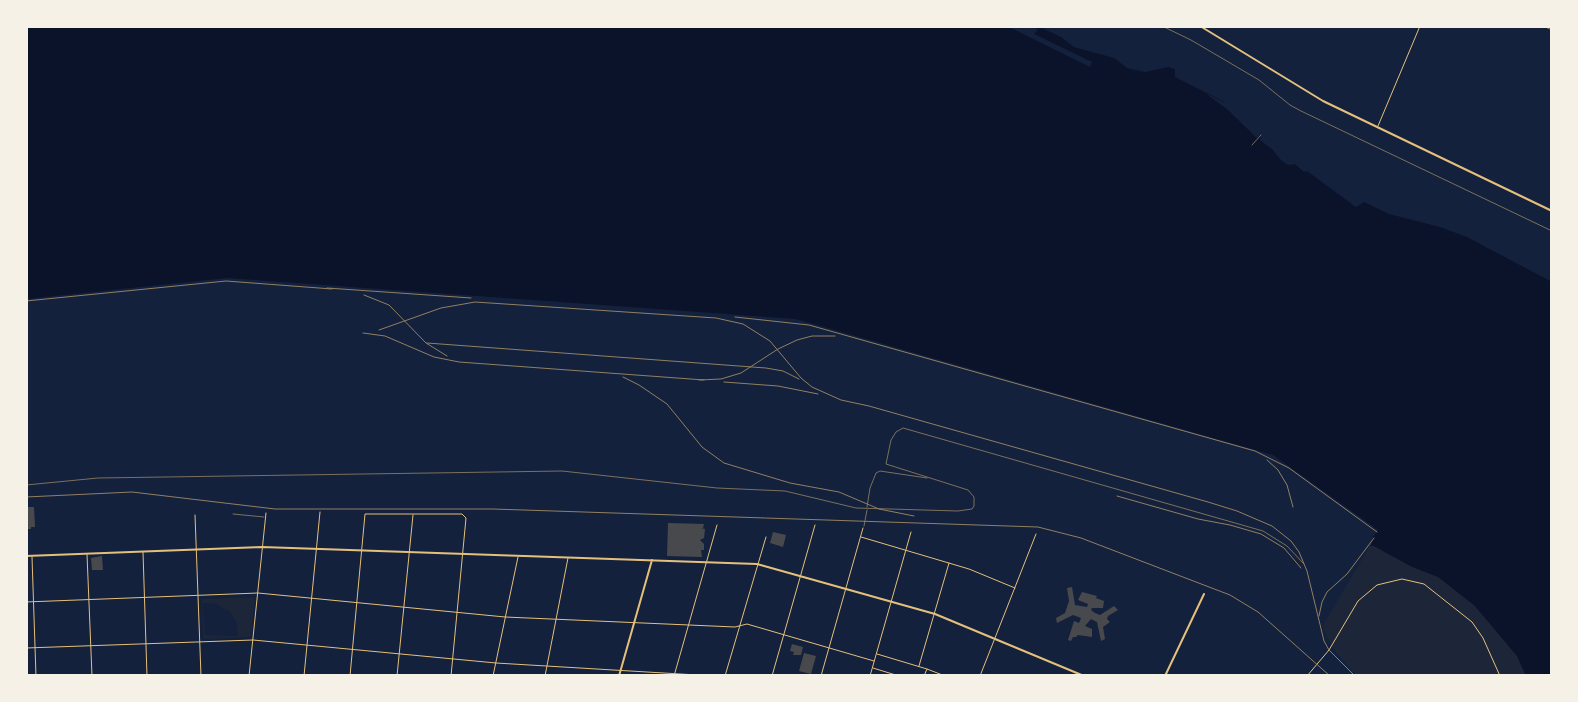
<!DOCTYPE html>
<style>
body{margin:0}
#map{position:relative;width:1578px;height:702px;overflow:hidden;background:#14213d;font-family:Literata,serif}
canvas{display:block}
.frame{position:absolute;inset:0;border:28px solid #f6f1e7;pointer-events:none}
</style>
<div id="map">
<canvas width="1578" height="702"></canvas>
<div class="frame"></div>
</div>
<script>
const context = document.querySelector('canvas').getContext('2d');
context.lineJoin = 'round';
function paint(path, color) { context.fillStyle = color; context.fill(path, 'evenodd'); }
const poly = rows => new Path2D(rows.map(r => 'M' + r).join(''));
function strokePath(path, color, width, dash) { context.strokeStyle = color; context.lineWidth = width; context.lineCap = dash ? 'butt' : 'round'; context.setLineDash(dash || []); context.stroke(path); }
paint(poly([
 [1371,544,1391,556,1439,577,1475,606,1517,656,1526,676,1357,676,1334,650,1322,627],
 [255,597,251,637,203,639,202,599],
 [203,603,216,604,230,612,237,623,238,636,205,635]
]), '#1d2539');
paint(poly([
 [26,26,1038,26,1061,37,1074,47,1114,58,1127,68,1145,72,1168,67,1175,69,1175,77,1223,101,1243,124,1356,207,1364,202,1389,214,1440,227,1467,237,1552,282,1552,676,1526,676,1517,656,1475,606,1438,577,1412,567,1374,546,1371,546,1373,537,1378,530,1273,455,796,319,227,278,26,299]
]), '#0b132b');
paint(poly([
 [1007,26,1032,26,1038,30,1034,34,1092,62,1090,67],
 [1205,93,1230,105,1245,122,1261,133,1257,138,1227,109],
 [1264,135,1280,148,1287,157,1294,158,1309,170,1304,172,1295,164,1288,165,1281,160,1272,149,1261,141,1260,139]
]), '#14213d');
paint(poly([
 [26,507,34,507,35,527,31,527,31,529,26,529],
 [668,523,704,524,703,528,701,528,705,529,704,538,700,540,704,544,704,550,701,550,702,557,667,556],
 [773,532,786,535,783,547,770,543],
 [102,556,103,570,92,570,91,558],
 [1072,587,1075,605,1087,607,1088,604,1078,600,1082,592,1097,596,1096,598,1104,601,1103,608,1092,608,1091,610,1095,613,1100,615,1114,606,1118,610,1108,616,1107,619,1110,622,1103,627,1105,639,1101,641,1097,622,1091,619,1085,626,1092,629,1092,637,1078,635,1076,637,1073,637,1071,641,1068,640,1074,621,1079,623,1081,618,1073,615,1057,623,1056,618,1065,613,1069,601,1067,588],
 [792,644,803,647,801,655,793,655,794,652,790,651],
 [804,653,816,656,811,674,799,671]
]), '#48494c');
strokePath(poly([
 [1162,26,1191,40,1259,80,1290,105,1301,111,1552,231],
 [1252,145,1261,135]
]), '#e5c07b', 0.5);
strokePath(poly([
 [26,485,98,478,562,471,717,488,785,491,856,508,958,511,972,509,974,506,974,497,968,490,886,464,891,440,896,432,903,428,1263,531,1287,546,1304,564],
 [867,507,870,488,876,473,880,471,927,478],
 [233,514,264,517],
 [864,526,867,510]
]), '#e5c07b', 0.5);
strokePath(poly([
 [1378,126,1420,26],
 [195,515,201,676],
 [861,537,969,569,1015,588],
 [143,552,147,676],
 [87,554,92,676],
 [32,557,36,676],
 [26,602,258,593,505,617,735,627,747,624,874,661],
 [26,648,253,640,496,663,714,676],
 [877,654,927,669],
 [919,666,949,563],
 [873,668,899,676],
 [249,676,266,513],
 [304,676,320,512],
 [350,676,365,514,462,514,466,518,451,676],
 [397,676,413,515],
 [493,676,518,557],
 [545,676,568,558],
 [674,676,717,525],
 [725,676,766,537],
 [772,676,815,525],
 [821,676,863,528],
 [870,676,911,532],
 [924,676,927,669,945,676],
 [980,676,1036,534],
 [1307,676,1329,650,1358,601,1377,585,1402,579,1424,584,1472,622,1483,638,1500,676]
]), '#e5c07b', 1);
strokePath(poly([
 [26,556,262,547,757,564,935,614,1084,676],
 [619,676,652,560],
 [1165,676,1204,594]
]), '#e5c07b', 2);
strokePath(poly([
 [1200,26,1323,101,1552,211]
]), '#e5c07b', 2);
strokePath(poly([
 [1543,26,1552,30],
 [327,288,471,298],
 [364,295,389,305,426,343,447,356],
 [26,301,226,281,332,289],
 [735,317,809,325,1255,451,1289,468,1377,532],
 [379,330,441,308,475,302,716,318,743,324,770,341,801,378,812,387,841,400,869,406,1208,502,1237,511,1272,526,1291,541,1299,552,1307,571,1324,641,1329,650,1355,676],
 [363,333,385,336,434,357,459,362,704,380],
 [427,343,766,368,783,371,799,379],
 [623,377,639,385,667,404,702,447,724,463,790,483,839,492,879,509,914,516],
 [699,380,721,379,741,373,778,349,797,340,812,336,835,336],
 [724,382,778,386,818,394],
 [1267,460,1278,470,1287,485,1293,507],
 [1117,496,1198,519,1230,525,1261,534,1284,548,1301,568],
 [26,497,132,492,275,509,493,509,1038,527,1081,538,1230,595,1258,612,1330,676],
 [1319,616,1322,602,1327,592,1347,574,1374,538]
]), '#918062', 1);
</script>
